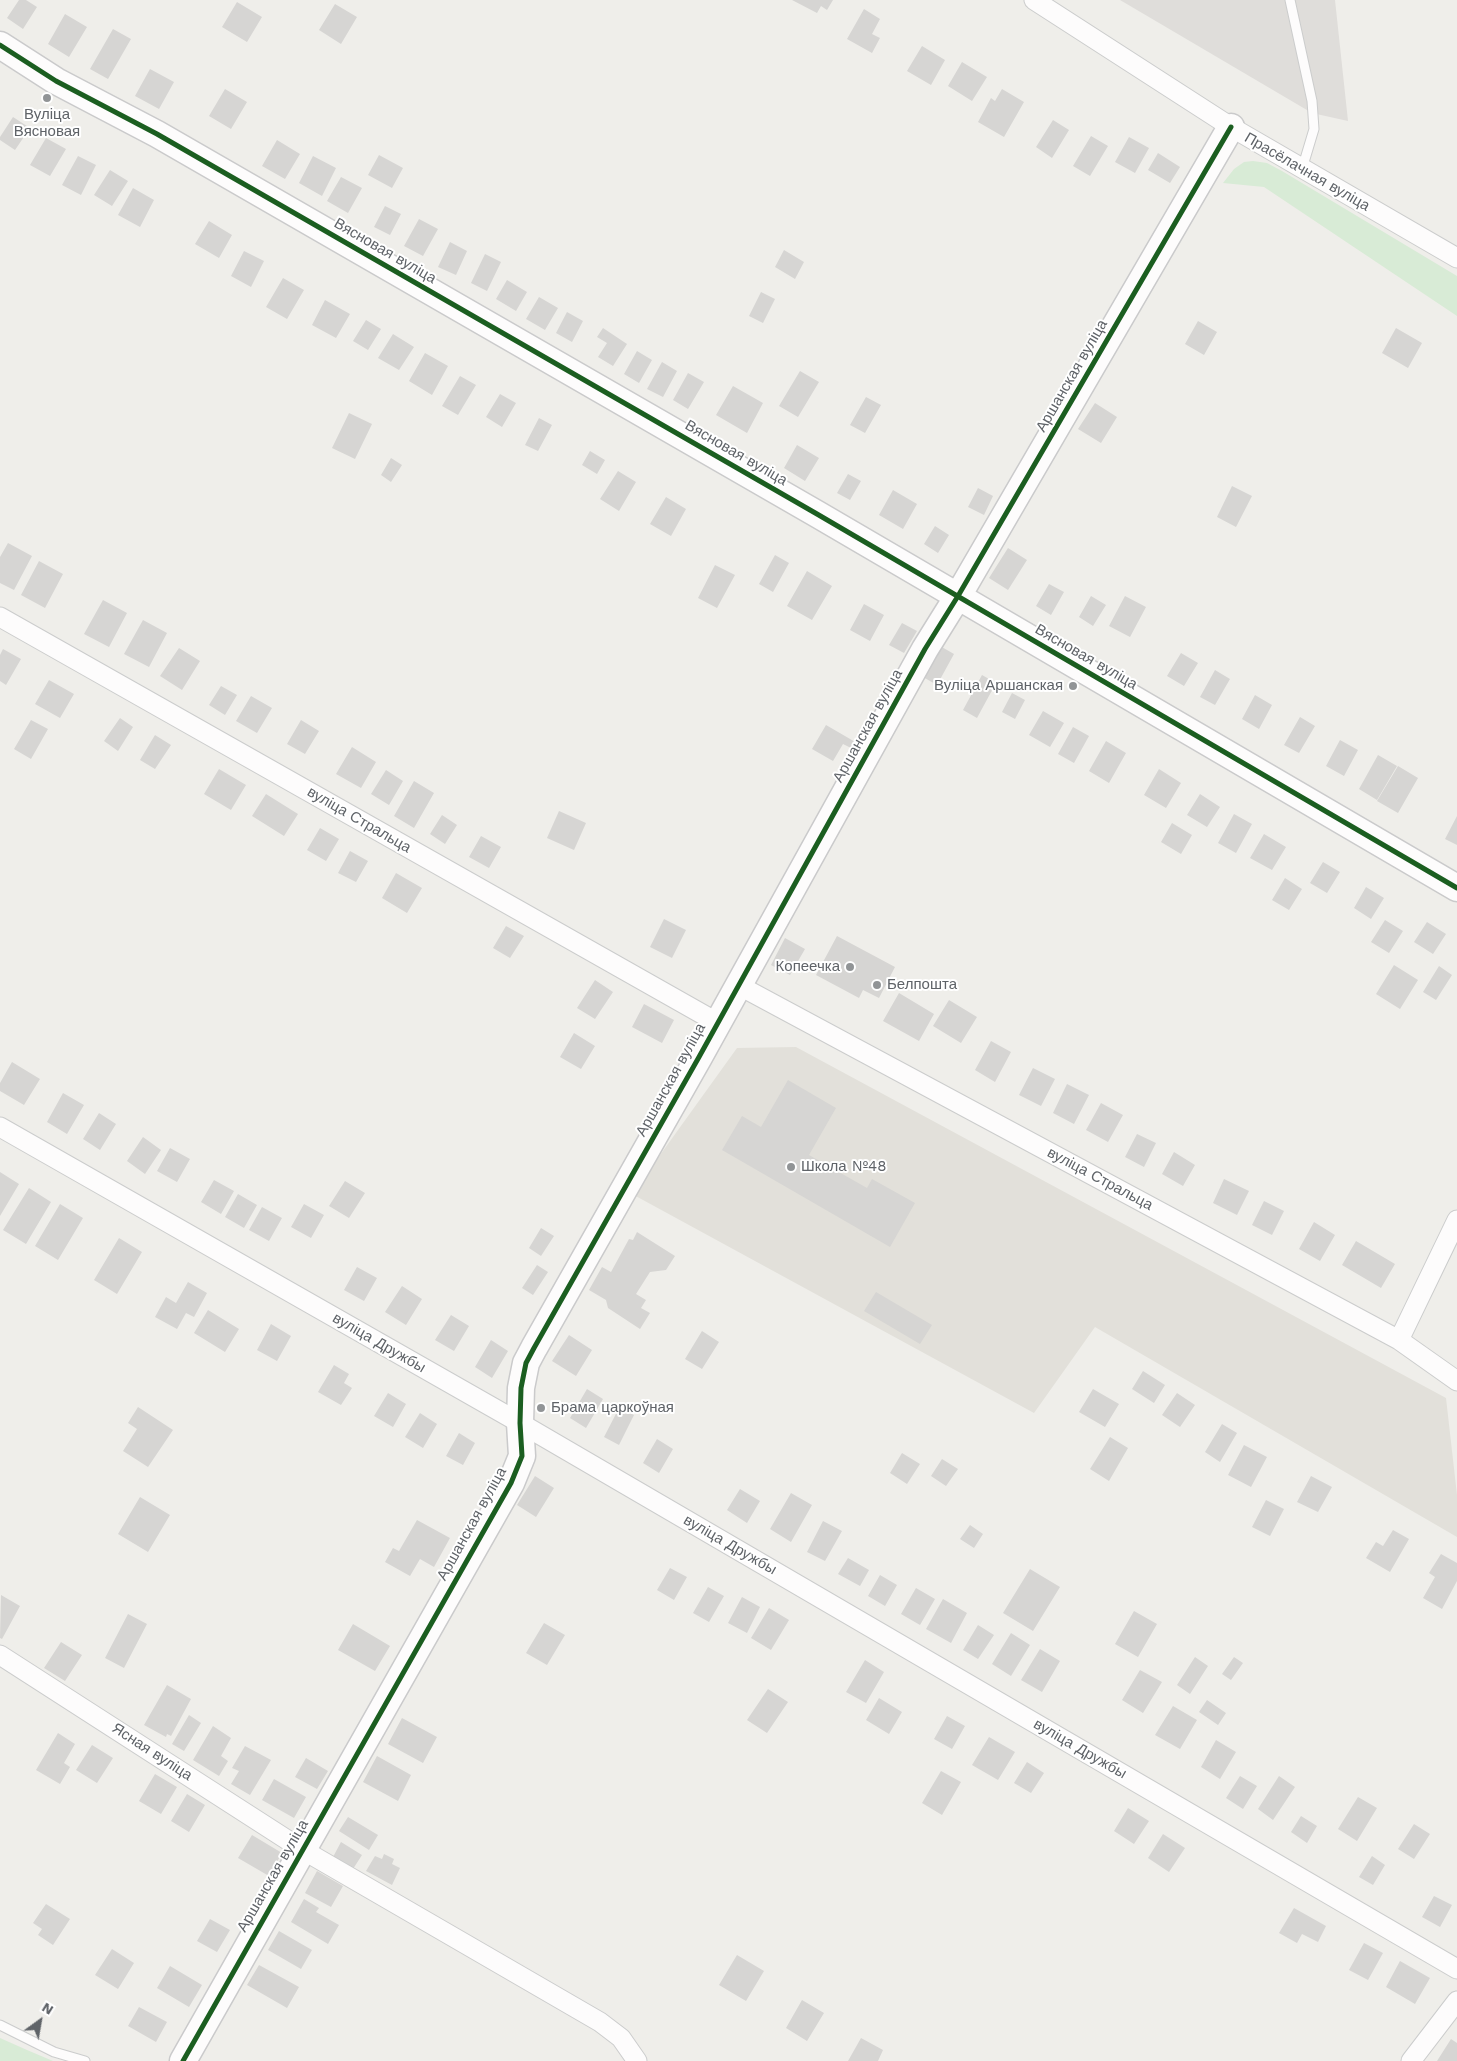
<!DOCTYPE html>
<meta charset="utf-8">
<style>
body{margin:0}
#map{position:relative;width:1457px;height:2061px;overflow:hidden;background:#efeeea;font-family:"Work Sans",sans-serif}
canvas{display:block}
.north{position:absolute;left:15px;top:1996px;width:50px;height:50px;-webkit-text-stroke:4px #fff;paint-order:stroke;rotate:32deg;font-size:14px;font-weight:700;line-height:20px;text-align:center;color:#5f6368}
.north::after{content:'';display:block;margin:auto;width:18px;height:22px;background:#5f6368;clip-path:polygon(50% 0,100% 100%,50% 72%,0 100%)}
</style>
<div id="map">
<canvas width="1457" height="2061"></canvas>
<div class="north">N</div>
</div>
<script>
const context = document.querySelector('canvas').getContext('2d');
context.lineJoin = 'round';
function paint(path, color) { context.fillStyle = color; context.fill(path, 'evenodd'); }
const poly = rows => new Path2D(rows.map(r => 'M' + r).join(''));
function strokePath(path, color, width, dash) { context.strokeStyle = color; context.lineWidth = width; context.lineCap = dash ? 'butt' : 'round'; context.setLineDash(dash || []); context.stroke(path); }
function label(font, color, halo, rows, align = 'center') {
  context.font = font + ' "Work Sans",sans-serif'; context.lineWidth = 4; context.setLineDash([]); context.textBaseline = 'middle'; context.strokeStyle = halo; context.fillStyle = color; for (const [text, x, y, turn = 0] of rows) {
    context.save(); context.translate(x, y); context.rotate((+turn || 0) * Math.PI / 180); context.textAlign = isNaN(turn) ? turn : align; if (halo) context.strokeText(text, 0, 0); context.fillText(text, 0, 0); context.restore();
  }
}
paint(poly([
 [1120,0,1335,0,1348,121,1312,113]
]), '#dfddda');
paint(poly([
 [796,1047,1446,1398,1457,1495,1457,1537,1095,1327,1034,1413,632,1194,737,1048]
]), '#e2e0da');
paint(poly([
 [1253,161,1267,163,1282,171,1457,276,1457,316,1264,187,1223,183,1234,169,1244,162],
 [0,2038,27,2050,53,2061,0,2061]
]), '#d8ebd6');
paint(poly([
 [19,0,26,0,37,7,23,29,7,18],
 [792,0,833,0,827,10,821,6,817,13],
 [237,2,262,17,247,42,222,27],
 [335,4,357,17,341,44,319,30],
 [864,9,880,19,872,34,880,38,872,53,847,39],
 [65,14,87,27,69,57,48,44],
 [113,29,131,39,108,79,90,69],
 [922,46,945,60,931,85,907,71],
 [962,62,987,77,972,101,948,86],
 [150,69,174,82,159,109,135,96],
 [225,89,247,102,231,129,209,116],
 [1002,89,1024,102,1004,137,978,122,991,98,995,101],
 [13,117,30,128,15,150,0,140,0,137],
 [1053,120,1069,130,1052,158,1036,147],
 [1091,136,1108,146,1090,176,1073,166],
 [1129,137,1149,148,1135,173,1115,162],
 [46,138,66,149,50,176,30,165],
 [277,140,300,154,285,179,262,166],
 [1158,153,1180,167,1170,183,1148,170],
 [379,155,403,168,392,188,368,175],
 [78,156,96,165,81,195,62,185],
 [313,156,336,168,322,196,299,183],
 [110,170,128,181,112,206,94,195],
 [341,177,362,188,348,213,327,201],
 [133,188,154,200,140,227,118,215],
 [385,206,401,214,390,235,374,227],
 [419,219,438,229,423,256,404,246],
 [209,221,232,235,219,258,195,244],
 [450,242,467,251,456,275,438,267],
 [784,250,804,262,795,279,775,267],
 [244,251,264,261,251,287,231,276],
 [485,254,501,262,487,291,471,283],
 [283,278,304,290,287,319,266,307],
 [507,280,527,292,516,311,496,299],
 [761,292,775,299,763,323,749,316],
 [539,297,558,308,545,330,526,319],
 [325,300,350,314,336,338,312,325],
 [567,312,583,321,572,342,556,333],
 [366,320,381,329,368,350,353,341],
 [1198,321,1217,332,1204,355,1185,344],
 [603,328,627,344,613,366,598,357,607,343,597,337],
 [1396,328,1422,343,1408,368,1382,353],
 [393,334,414,347,399,370,378,358],
 [637,351,652,360,639,383,624,374],
 [425,353,448,366,432,395,409,381],
 [662,362,677,371,663,397,647,389],
 [800,371,819,382,798,417,779,406],
 [688,373,704,382,688,409,673,400],
 [460,376,476,385,458,415,442,406],
 [733,386,763,403,747,433,716,415],
 [500,394,516,403,502,427,486,417],
 [866,397,881,405,865,433,850,425],
 [1095,403,1117,417,1101,443,1078,429],
 [349,413,372,424,355,459,332,448],
 [539,418,552,425,538,451,525,445],
 [797,445,819,458,805,481,784,468],
 [590,451,605,460,597,474,582,465],
 [391,458,402,465,391,482,381,475],
 [618,471,636,482,619,511,600,499],
 [848,474,861,481,850,500,837,493],
 [1232,486,1252,496,1236,527,1217,517],
 [978,488,993,496,984,515,968,507],
 [893,490,917,504,903,529,879,515],
 [666,497,686,509,671,536,650,524],
 [935,526,949,535,938,553,924,544],
 [8,543,32,556,14,590,0,583,0,557],
 [1008,548,1027,560,1008,590,989,578],
 [775,555,789,563,773,592,759,584],
 [39,561,63,574,45,608,21,595],
 [715,565,735,575,717,608,698,598],
 [807,571,832,586,812,620,787,606],
 [1049,584,1064,592,1051,615,1036,606],
 [1091,596,1106,605,1093,626,1079,617],
 [1125,596,1146,607,1130,637,1109,626],
 [103,600,127,613,109,647,84,634],
 [864,604,884,615,870,641,850,630],
 [143,620,167,633,149,667,124,654],
 [902,623,917,631,904,653,889,645],
 [940,646,954,654,937,685,923,677],
 [179,648,200,661,182,690,160,676],
 [3,649,21,659,6,685,0,681,0,655],
 [1181,653,1198,663,1184,686,1167,676],
 [1215,670,1230,679,1215,705,1200,697],
 [982,675,996,683,977,718,963,710],
 [49,680,74,694,60,718,35,704],
 [221,686,237,695,225,715,209,705],
 [1012,693,1025,700,1015,719,1002,712],
 [1255,695,1272,705,1259,729,1242,719],
 [251,696,272,708,257,733,236,721],
 [1043,711,1064,723,1050,747,1029,735],
 [1300,717,1315,726,1299,753,1284,745],
 [120,718,133,727,118,751,104,741],
 [31,720,48,729,31,759,14,749],
 [301,720,319,731,305,754,287,744],
 [826,725,857,743,853,749,843,744,833,761,812,749],
 [1073,727,1089,736,1074,763,1058,754],
 [155,735,171,745,155,769,140,760],
 [1340,740,1358,750,1344,776,1326,766],
 [1106,741,1126,753,1109,783,1089,771],
 [352,747,376,762,361,788,336,774],
 [1378,755,1397,766,1377,800,1359,789],
 [1398,766,1418,778,1398,813,1377,801],
 [219,769,246,785,231,810,204,794],
 [1159,769,1181,783,1166,808,1144,795],
 [386,770,403,781,389,805,371,794],
 [414,781,434,793,414,828,394,816],
 [266,794,298,814,284,836,252,816],
 [1200,794,1220,807,1207,827,1187,815],
 [559,811,586,823,574,850,547,838],
 [1234,814,1252,824,1236,853,1218,843],
 [442,815,457,825,445,844,430,834],
 [1457,816,1457,845,1445,839],
 [1172,823,1192,835,1181,854,1161,842],
 [320,828,339,839,326,861,307,850],
 [1264,834,1286,847,1272,870,1250,858],
 [481,836,501,847,489,868,469,857],
 [350,851,368,861,356,882,338,873],
 [1323,862,1340,872,1327,893,1310,883],
 [396,873,422,888,407,913,382,898],
 [1285,878,1302,889,1289,910,1272,900],
 [1366,887,1384,898,1371,919,1354,908],
 [664,919,686,930,672,958,650,947],
 [1385,920,1403,931,1389,953,1371,942],
 [1427,922,1446,934,1433,954,1414,942],
 [506,926,524,936,510,958,493,948],
 [837,936,895,967,879,998,863,990,859,998,816,975],
 [785,938,805,949,790,975,771,965],
 [1394,965,1418,980,1400,1009,1376,994],
 [1439,966,1452,975,1436,1000,1423,992],
 [595,980,613,992,595,1019,577,1008],
 [899,993,934,1014,919,1041,883,1021],
 [949,1000,977,1017,961,1043,933,1026],
 [644,1004,674,1020,662,1043,632,1027],
 [574,1033,595,1046,581,1069,560,1057],
 [991,1041,1011,1052,995,1082,975,1070],
 [12,1062,40,1079,24,1105,0,1091,0,1083],
 [1033,1068,1055,1079,1041,1106,1019,1095],
 [788,1080,836,1108,809,1155,867,1188,872,1179,915,1203,890,1247,722,1150,742,1116,761,1127],
 [1067,1084,1089,1095,1074,1124,1053,1113],
 [63,1093,84,1105,67,1134,47,1122],
 [1101,1103,1123,1115,1108,1142,1086,1130],
 [99,1113,116,1124,100,1150,83,1139],
 [1137,1134,1156,1143,1144,1167,1125,1157],
 [143,1137,161,1150,145,1174,127,1161],
 [170,1148,190,1159,177,1182,157,1171],
 [1174,1152,1195,1165,1183,1186,1162,1174],
 [0,1172,19,1184,0,1216],
 [1224,1179,1249,1191,1237,1215,1213,1203],
 [214,1180,234,1191,221,1214,201,1202],
 [345,1181,365,1193,349,1218,329,1206],
 [29,1188,51,1202,26,1244,3,1230],
 [238,1194,257,1205,244,1228,225,1217],
 [1264,1201,1284,1211,1272,1235,1252,1225],
 [60,1204,83,1218,58,1260,35,1246],
 [304,1204,324,1215,311,1238,291,1227],
 [262,1207,282,1218,269,1241,249,1230],
 [1314,1222,1335,1235,1320,1261,1299,1249],
 [541,1228,554,1236,541,1256,529,1248],
 [637,1232,675,1256,666,1270,650,1272,636,1294,646,1300,641,1308,650,1313,640,1329,608,1308,606,1300,589,1290,602,1267,611,1272,629,1239,633,1240],
 [119,1238,142,1252,117,1294,94,1280],
 [1356,1241,1395,1264,1381,1288,1342,1265],
 [537,1265,548,1272,533,1295,522,1288],
 [357,1267,377,1278,364,1301,344,1290],
 [188,1282,207,1293,194,1317,186,1313,177,1329,155,1317,166,1297,176,1303],
 [402,1286,422,1299,406,1325,385,1312],
 [876,1292,932,1325,920,1344,864,1311],
 [208,1310,239,1329,225,1352,194,1333],
 [451,1315,469,1326,454,1351,435,1340],
 [271,1324,291,1336,277,1361,257,1350],
 [702,1331,719,1342,702,1369,685,1359],
 [569,1335,592,1350,576,1376,552,1361],
 [491,1340,508,1351,492,1378,475,1367],
 [334,1365,349,1374,344,1383,352,1388,341,1405,318,1392],
 [1143,1371,1165,1385,1154,1403,1132,1389],
 [587,1389,603,1399,586,1428,570,1418],
 [1093,1389,1119,1404,1105,1427,1079,1412],
 [388,1393,406,1404,393,1427,374,1416],
 [1177,1393,1195,1405,1180,1427,1162,1415],
 [138,1407,173,1430,148,1467,123,1451,137,1429,128,1423],
 [619,1408,634,1415,619,1445,604,1437],
 [420,1413,437,1424,423,1448,405,1437],
 [1222,1424,1237,1433,1220,1462,1205,1452],
 [459,1433,475,1443,463,1465,446,1456],
 [1110,1437,1128,1448,1109,1481,1090,1469],
 [657,1439,673,1449,659,1473,643,1463],
 [1244,1445,1267,1457,1251,1487,1228,1475],
 [902,1453,920,1464,907,1484,890,1473],
 [942,1459,958,1469,946,1486,931,1476],
 [535,1476,554,1488,536,1517,517,1505],
 [1311,1476,1332,1487,1318,1512,1297,1502],
 [740,1489,760,1501,747,1523,727,1510],
 [791,1493,812,1505,791,1542,770,1529],
 [140,1497,170,1515,148,1552,118,1534],
 [1266,1500,1284,1509,1270,1536,1252,1527],
 [417,1520,450,1538,434,1567,420,1559,410,1576,385,1562,393,1548,399,1551],
 [823,1521,842,1531,825,1561,807,1552],
 [970,1525,983,1534,974,1548,960,1539],
 [1393,1530,1409,1539,1390,1572,1366,1558,1376,1542,1383,1546],
 [1441,1554,1457,1563,1457,1581,1442,1609,1423,1598,1435,1577,1429,1573],
 [848,1558,869,1570,860,1586,838,1574],
 [670,1568,687,1577,674,1600,657,1590],
 [1030,1569,1060,1587,1033,1631,1003,1613],
 [880,1575,897,1585,885,1606,868,1596],
 [708,1587,724,1596,709,1622,693,1613],
 [916,1588,935,1599,920,1625,901,1614],
 [1,1595,20,1606,2,1639,0,1638],
 [742,1597,760,1607,747,1633,728,1623],
 [943,1599,967,1613,951,1643,926,1629],
 [769,1608,789,1620,771,1650,751,1638],
 [1134,1611,1157,1624,1138,1657,1115,1644],
 [128,1614,147,1624,124,1668,105,1658],
 [544,1623,565,1635,547,1665,526,1653],
 [353,1624,390,1646,375,1671,338,1650],
 [978,1625,994,1635,978,1659,963,1650],
 [1011,1633,1030,1645,1011,1676,992,1664],
 [61,1642,82,1655,65,1681,44,1668],
 [1040,1649,1060,1661,1042,1692,1021,1680],
 [1195,1657,1208,1666,1190,1694,1177,1685],
 [1234,1657,1243,1663,1231,1680,1222,1674],
 [865,1660,884,1672,866,1703,846,1692],
 [1140,1670,1162,1682,1143,1713,1122,1700],
 [167,1685,191,1699,171,1736,167,1734,166,1737,144,1725],
 [768,1689,788,1702,767,1733,747,1720],
 [879,1698,902,1712,889,1734,866,1720],
 [1207,1700,1226,1713,1218,1725,1199,1712],
 [1173,1706,1197,1720,1180,1749,1155,1735],
 [189,1715,201,1723,184,1751,172,1744],
 [947,1716,965,1726,952,1749,934,1739],
 [402,1718,437,1737,423,1763,388,1744],
 [213,1726,231,1738,221,1756,228,1761,219,1776,193,1760],
 [58,1733,75,1744,64,1763,70,1767,60,1784,36,1770],
 [989,1737,1015,1752,998,1780,972,1765],
 [1216,1740,1236,1752,1220,1779,1201,1767],
 [92,1745,113,1758,97,1783,76,1770],
 [245,1746,271,1760,250,1795,231,1784,239,1771,232,1768],
 [377,1756,411,1775,398,1801,363,1782],
 [306,1758,328,1771,317,1789,295,1777],
 [1027,1762,1044,1773,1031,1793,1014,1783],
 [941,1771,961,1782,942,1815,922,1803],
 [155,1774,177,1787,161,1814,139,1801],
 [1240,1776,1257,1786,1243,1809,1226,1798],
 [1279,1776,1295,1787,1273,1820,1258,1809],
 [274,1779,306,1797,294,1818,262,1800],
 [187,1794,205,1805,189,1832,171,1821],
 [1358,1797,1377,1808,1357,1841,1338,1829],
 [1128,1808,1149,1821,1134,1844,1114,1831],
 [1301,1816,1317,1826,1307,1843,1291,1832],
 [348,1817,378,1835,369,1850,339,1831],
 [1414,1824,1430,1834,1414,1859,1398,1849],
 [1163,1834,1185,1848,1169,1872,1148,1858],
 [252,1835,282,1853,269,1876,238,1858],
 [341,1842,362,1855,353,1869,333,1857],
 [384,1854,394,1859,392,1864,400,1868,392,1885,366,1871,375,1856,382,1859],
 [1372,1856,1385,1865,1373,1885,1359,1877],
 [317,1871,343,1886,331,1907,305,1893],
 [1434,1896,1452,1905,1440,1927,1422,1917],
 [304,1899,319,1908,316,1912,339,1925,328,1944,291,1922],
 [46,1904,70,1919,53,1945,38,1935,42,1929,33,1923],
 [1294,1908,1326,1926,1318,1942,1302,1934,1297,1943,1279,1933],
 [210,1919,230,1930,217,1952,197,1941],
 [279,1931,312,1950,301,1969,268,1950],
 [1364,1943,1383,1953,1368,1980,1349,1970],
 [112,1949,134,1963,118,1989,95,1975],
 [737,1955,764,1971,746,2001,719,1985],
 [1400,1961,1430,1978,1415,2004,1386,1987],
 [259,1965,299,1987,287,2008,247,1985],
 [170,1966,202,1985,189,2007,157,1988],
 [802,2000,824,2013,807,2041,786,2028],
 [139,2007,167,2022,156,2042,128,2026],
 [861,2038,883,2050,878,2061,848,2061],
 [1451,2039,1457,2043,1457,2061,1437,2061]
]), '#d6d5d3');
const lane = poly([
 [1290,0,1312,101,1314,129,1302,169],
 [0,2025,54,2052,85,2061]
]);
const street = poly([
 [1034,0,1231,127,1457,258],
 [0,617,718,1023],
 [738,985,1399,1340,1457,1381],
 [0,1127,520,1423,1457,1969],
 [1399,1340,1457,1220],
 [0,1655,303,1850,600,2022,621,2038,637,2061],
 [1411,2061,1457,2001]
]);
const secondary = poly([
 [0,45,56,81,157,134,817,514,1457,888],
 [183,2061,511,1483,522,1456,520,1423,521,1388,526,1363,534,1348,699,1057,925,649,958,596,1231,127]
]);
strokePath(lane, '#cbcccc', 11);
strokePath(street, '#cbcccc', 21);
strokePath(secondary, '#cacacb', 29);
strokePath(lane, '#fdfcfc', 9);
strokePath(street, '#fdfcfc', 19);
strokePath(secondary, '#fdfcfc', 26);
strokePath(poly([
 [0,45,56,81,157,134,817,514,1457,888],
 [183,2061,511,1483,522,1456,520,1423,521,1388,526,1363,534,1348,699,1057,925,649,958,596,1231,127]
]), '#1b5e20', 5);
for (const [x, y, r, color] of [
 [47,98,5,"#919496"],
 [1073,686,5,"#919496"],
 [850,967,5,"#919496"],
 [877,985,5,"#919496"],
 [791,1167,5,"#919496"],
 [541,1408,5,"#919496"]
]) { const dot = new Path2D(); dot.arc(x, y, r, 0, 2 * Math.PI); context.fillStyle = color; context.fill(dot); strokePath(dot, '#fff', 2); }
label('15px', '#5f6368', '#fff', [
 ["Вуліца",47,115,"center"],
 ["Вясновая",47,132,"center"],
 ["Вуліца Аршанская",1063,686,"right"],
 ["Копеечка",840,967,"right"],
 ["Белпошта",887,985],
 ["Школа №48",801,1167],
 ["Брама царкоўная",551,1408]
], 'left');
label('15px', '#5f6368', '#fff', [
 ["Прасёлачная вуліца",1307,172,30],
 ["Вясновая вуліца",385,251,30],
 ["Аршанская вуліца",1072,376,-60],
 ["Вясновая вуліца",736,453,30],
 ["Вясновая вуліца",1086,657,30],
 ["Аршанская вуліца",868,726,-61],
 ["вуліца Стральца",359,820,30],
 ["Аршанская вуліца",671,1080,-61],
 ["вуліца Стральца",1100,1179,28],
 ["вуліца Дружбы",379,1343,30],
 ["Аршанская вуліца",472,1524,-61],
 ["вуліца Дружбы",730,1545,30],
 ["вуліца Дружбы",1080,1749,30],
 ["Ясная вуліца",152,1752,33],
 ["Аршанская вуліца",273,1876,-60]
]);
</script>
